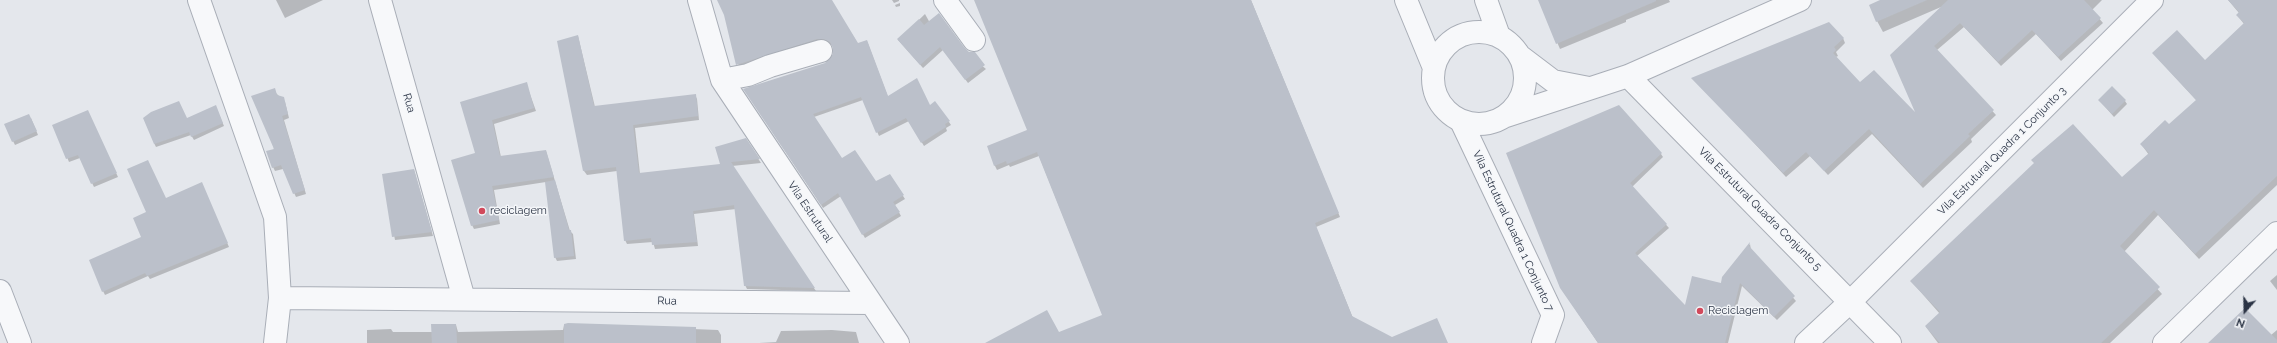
<!DOCTYPE html>
<style>
body{margin:0}
#map{position:relative;width:2277px;height:343px;overflow:hidden;background:#e4e7ec;font-family:Raleway,sans-serif}
canvas{display:block}
.north{position:absolute;left:2225px;top:291px;width:40px;height:40px;-webkit-text-stroke:3px #f4f6f9;paint-order:stroke;rotate:200deg;font-size:11px;font-weight:700;line-height:16px;text-align:center;color:#2b3445}
.north::after{content:'';display:block;margin:auto;width:14px;height:18px;background:#2b3445;clip-path:polygon(50% 0,100% 100%,50% 72%,0 100%)}
</style>
<div id="map">
<canvas width="2277" height="343"></canvas>
<div class="north">N</div>
</div>
<script>
const context = document.querySelector('canvas').getContext('2d');
context.lineJoin = 'round';
function paint(path, color) { context.fillStyle = color; context.fill(path, 'evenodd'); }
const poly = rows => new Path2D(rows.map(r => 'M' + r).join(''));
function strokePath(path, color, width, dash) { context.strokeStyle = color; context.lineWidth = width; context.lineCap = dash ? 'butt' : 'round'; context.setLineDash(dash || []); context.stroke(path); }
function label(font, color, halo, rows, align = 'center') {
  context.font = font + ' Raleway,sans-serif'; context.lineWidth = 3; context.setLineDash([]); context.textBaseline = 'middle'; context.strokeStyle = halo; context.fillStyle = color; for (const [text, x, y, turn = 0] of rows) {
    context.save(); context.translate(x, y); context.rotate((+turn || 0) * Math.PI / 180); context.textAlign = isNaN(turn) ? turn : align; if (halo) context.strokeText(text, 0, 0); context.fillText(text, 0, 0); context.restore();
  }
}
paint(poly([
 [276,0,323,0,285,18],
 [727,0,831,0,858,44,867,41,888,97,930,106,949,122,951,125,946,128,947,131,924,146,909,121,879,136,863,100,814,117,842,159,875,183,890,176,905,199,895,205,901,216,865,238,841,196,823,208,746,92,825,64,834,55,833,46,827,42,739,68],
 [892,0,899,0,899,1,894,3],
 [975,0,1251,0,1340,217,1316,227,1353,318,1372,343,991,343,1059,333,1103,316,1039,156,1010,167,1009,165,997,170,995,166,988,147,1029,130],
 [1539,0,1669,0,1670,2,1626,20,1626,22,1560,49],
 [1883,0,2102,0,2092,10,2103,23,2061,61,2036,34,2001,66,1964,27,1937,50,1996,115,1971,139,1972,142,1923,188,1872,134,1828,175,1810,156,1786,177,1693,78,1843,38,1845,43,1836,52,1838,56,1836,57,1860,84,1917,117,1941,7,1883,32,1877,21],
 [2228,0,2277,0,2277,185,2199,259,2158,215,2124,252,2162,294,2110,343,1938,343,1926,327,1940,314,1911,281,2122,179,2149,155,2141,144,2169,125,2197,101,2153,53,2205,62,2244,24,2237,15,2239,13],
 [900,3,900,6,896,7,895,5],
 [925,14,930,23,986,69,968,83,943,50,923,68,898,40],
 [578,36,595,107,695,95,697,99,699,120,635,128,640,174,721,165,746,140,761,163,732,166,816,291,747,289,745,285,736,209,694,214,698,246,655,249,653,242,627,244,625,240,617,171,587,175,584,171,558,42],
 [526,83,536,111,494,124,501,157,546,151,570,231,573,234,576,259,557,261,555,257,546,182,494,190,500,224,474,229,472,225,476,154,461,103],
 [276,93,285,102,289,118,284,120,306,194,296,197,283,169,275,171,273,167],
 [2099,100,2125,101,2127,104,2114,117],
 [217,110,224,126,194,140,191,135,156,147,154,143,187,119],
 [89,115,118,177,94,187,80,158,69,162,54,125],
 [31,118,38,135,15,145,13,141],
 [1508,153,1661,154,1663,157,1632,187,1669,228,1637,256,1686,307,1721,284,1723,277,1750,244,1751,250,1796,301,1777,320,1742,286,1728,343,1598,343,1563,291],
 [414,170,433,236,395,240,383,175],
 [203,187,229,247,150,279,148,276,105,295,103,291,143,238,147,213,166,199],
 [2277,275,2277,290,2270,281],
 [568,324,718,330,721,335,721,343,367,343,367,330,391,329,393,332,432,332,456,325,458,332,563,330,564,325],
 [832,330,856,332,859,343,759,343,776,342,781,331],
 [2277,330,2277,343,2210,343,2271,335]
]), '#0003');
paint(poly([
 [717,0,832,0,858,43,867,40,888,96,917,78,930,105,935,101,950,121,945,124,946,127,921,143,906,118,876,133,861,97,813,114,842,158,855,150,876,181,890,174,904,195,893,202,900,212,862,235,838,193,821,205,743,89,825,63,833,54,833,48,830,42,824,39,817,39,736,65,724,15],
 [974,0,1251,0,1339,213,1315,223,1352,316,1392,337,1437,318,1448,343,985,343,1047,310,1059,332,1102,315,1037,152,1007,164,1006,161,994,166,987,146,1027,130],
 [1538,0,1656,0,1656,1,1556,44],
 [1880,0,1927,0,1876,22,1869,5],
 [1948,0,2084,0,2101,18,2058,57,2032,30,1998,62,1960,23,1934,46,1994,110,1968,134,1970,136,1920,184,1869,129,1824,171,1806,152,1783,173,1691,78,1829,22,1844,38,1834,47,1836,50,1833,53,1860,82,1874,70,1915,112,1890,55],
 [2228,0,2277,0,2277,176,2195,254,2154,210,2120,246,2160,287,2101,343,1940,343,1925,326,1940,312,1910,281,2034,163,2031,160,2073,124,2122,177,2149,153,2140,144,2165,120,2169,124,2196,100,2152,53,2177,30,2205,60,2244,23,2236,15,2239,12],
 [939,13,964,47,969,52,975,52,985,65,965,80,940,47,920,65,897,39,919,19,924,25],
 [578,35,594,106,696,94,698,116,633,125,639,173,720,164,715,147,746,138,760,159,731,162,815,288,744,286,734,205,693,211,697,242,652,245,651,238,624,241,616,167,583,171,557,41],
 [527,82,534,108,492,120,500,156,546,150,554,177,492,186,499,220,471,226,451,160,475,153,460,102],
 [2112,86,2126,100,2112,114,2098,100],
 [275,88,277,95,284,97,288,114,282,116,305,190,293,194,281,165,272,168,266,151,274,149,251,96],
 [179,101,187,118,216,105,223,123,191,137,189,132,154,144,143,118,151,112],
 [1619,105,1662,153,1630,183,1667,224,1635,253,1685,305,1692,276,1721,283,1722,277,1750,242,1749,246,1795,296,1774,317,1740,283,1725,343,1598,343,1560,288,1506,153],
 [88,110,117,173,91,184,78,155,66,159,52,125],
 [29,114,37,131,12,142,4,124],
 [148,160,166,198,202,182,228,243,147,276,145,273,102,292,89,260,141,237,133,218,146,212,127,169],
 [414,169,432,232,392,237,382,174],
 [555,180,569,230,571,230,574,256,554,258,545,182],
 [2245,308,2277,340,2277,343,2208,343],
 [568,323,696,327,696,343,564,343,564,324],
 [431,324,456,324,457,343,432,343]
]), '#bbc0ca');
const minor = poly([
 [199,0,275,217,280,298,275,343],
 [380,0,464,299],
 [699,0,722,80,898,343],
 [945,0,974,40],
 [722,80,748,75,770,66,821,51],
 [1461,121,1553,315,1543,343],
 [0,291,20,343],
 [280,298,871,303],
 [1806,343,1851,301,2152,0],
 [2164,343,2277,233]
]);
const tertiary = poly([
 [1406,0,1434,68],
 [1486,0,1499,36],
 '1433 78a46 46 0 1 1 92 0a46 46 0 1 1-92 0Z',
 [1520,56,1553,81,1589,88],
 [1628,76,1890,343],
 [1506,116,1628,76,1800,0]
]);
strokePath(minor, '#a9aeb7', 24);
strokePath(tertiary, '#a9aeb7', 24);
strokePath(minor, '#f7f8fa', 22);
strokePath(tertiary, '#f7f8fa', 22);
for (const [x, y, r, color] of [
 [482,211,4,"#d1495b"],
 [1700,311,4,"#d1495b"]
]) { const dot = new Path2D(); dot.arc(x, y, r, 0, 2 * Math.PI); context.fillStyle = color; context.fill(dot); strokePath(dot, '#f4f6f9', 1.5); }
label('11px', '#2b3445', '#f4f6f9', [
 ["Rua",409,103,74],
 ["Vila Estrutural Quadra 1 Conjunto 3",2002,151,-45],
 ["Vila Estrutural Quadra Conjunto 5",1760,209,45],
 ["Vila Estrutural",810,212,56],
 ["Vila Estrutural Quadra 1 Conjunto 7",1513,231,65],
 ["Rua",667,301,1]
]);
label('11px', '#2b3445', '#f4f6f9', [
 ["reciclagem",490,211],
 ["Reciclagem",1708,311]
], 'left');
</script>
